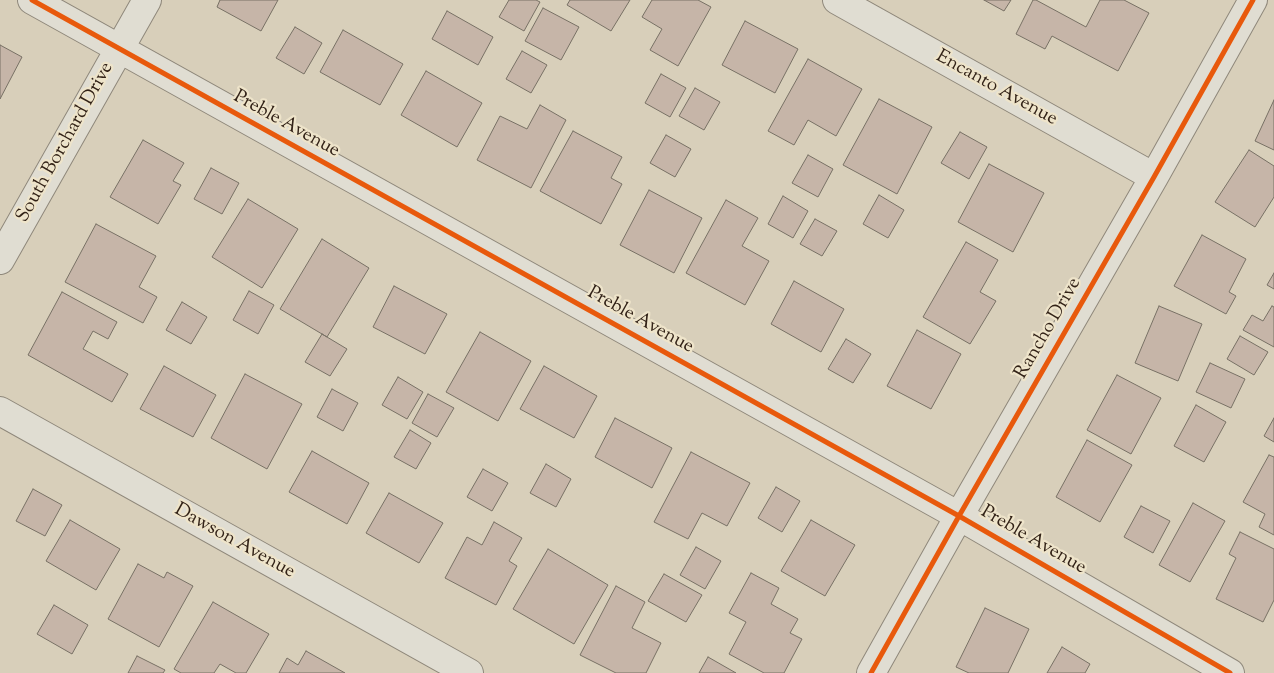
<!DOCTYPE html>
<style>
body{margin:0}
canvas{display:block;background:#d8cfba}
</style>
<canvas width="1274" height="673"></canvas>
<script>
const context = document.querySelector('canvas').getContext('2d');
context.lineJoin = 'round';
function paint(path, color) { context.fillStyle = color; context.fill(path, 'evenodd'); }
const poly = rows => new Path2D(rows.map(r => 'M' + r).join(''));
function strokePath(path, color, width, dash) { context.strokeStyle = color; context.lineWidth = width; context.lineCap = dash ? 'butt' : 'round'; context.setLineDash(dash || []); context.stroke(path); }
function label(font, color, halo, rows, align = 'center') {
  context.font = font + ' "Sorts Mill Goudy",serif'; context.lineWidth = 4.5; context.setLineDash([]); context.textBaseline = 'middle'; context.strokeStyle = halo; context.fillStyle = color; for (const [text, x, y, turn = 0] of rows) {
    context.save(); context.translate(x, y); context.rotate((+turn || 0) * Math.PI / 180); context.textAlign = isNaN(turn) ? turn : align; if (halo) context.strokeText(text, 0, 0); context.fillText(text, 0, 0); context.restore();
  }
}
const building = poly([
 [220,0,278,0,261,31,217,7,220,0],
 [509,0,536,0,540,2,524,31,499,17,509,0],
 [570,0,630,0,611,31,567,5,570,0],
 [652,0,698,0,711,7,678,66,650,50,662,29,642,17,652,0],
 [984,0,1011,0,1004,11,984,0],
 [1033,0,1036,0,1086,27,1100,0,1124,0,1149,13,1118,71,1052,36,1045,49,1016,34,1033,0],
 [543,8,579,27,561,60,525,41,543,8],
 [447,11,493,37,478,65,432,39,447,11],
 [745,21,798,49,775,93,722,65,745,21],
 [295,27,322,43,304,74,276,58,295,27],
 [343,30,403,64,380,105,320,72,343,30],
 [0,45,22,57,0,99,0,45],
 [522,51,547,65,531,93,506,79,522,51],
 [808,59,862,89,836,136,808,120,794,145,768,131,808,59],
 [426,71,482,103,457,147,401,115,426,71],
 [661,74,686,88,670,117,645,103,661,74],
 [695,88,720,102,704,130,679,116,695,88],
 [879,99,932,127,897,194,843,165,879,99],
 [1274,100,1274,150,1255,141,1274,100],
 [540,105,566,120,531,188,477,160,500,116,527,129,540,105],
 [573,131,622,157,611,178,622,184,601,224,540,191,573,131],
 [960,132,987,147,969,179,941,163,960,132],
 [666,135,691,149,675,177,650,163,666,135],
 [143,140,184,163,173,181,181,185,158,224,110,197,143,140],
 [1249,150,1274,166,1274,197,1255,227,1215,202,1249,150],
 [808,155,833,169,818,197,792,183,808,155],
 [989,164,1044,193,1013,252,958,222,989,164],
 [211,168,239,183,222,214,194,199,211,168],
 [649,190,702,218,674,273,620,245,649,190],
 [879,195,904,210,888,238,863,224,879,195],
 [783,196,808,211,793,238,768,224,783,196],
 [248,199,298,229,262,288,212,257,248,199],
 [726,200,758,218,742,246,769,261,745,305,686,273,726,200],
 [815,219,837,231,822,256,800,244,815,219],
 [96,224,156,256,139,287,157,297,143,323,65,282,96,224],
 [1202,235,1246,259,1229,292,1236,296,1226,314,1174,286,1202,235],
 [322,239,369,268,327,337,280,309,322,239],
 [966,242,998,260,980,292,996,301,970,344,923,317,966,242],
 [1274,273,1274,289,1267,285,1274,273],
 [794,281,844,309,821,352,771,324,794,281],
 [394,286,447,314,425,354,373,327,394,286],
 [249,291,274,305,258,334,233,320,249,291],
 [62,292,117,322,108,339,93,331,83,349,128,374,112,402,28,355,62,292],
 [182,302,207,317,191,344,166,330,182,302],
 [1159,306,1202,324,1178,381,1135,363,1159,306],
 [1272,306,1274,307,1274,347,1243,330,1252,315,1263,321,1272,306],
 [917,330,961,354,931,409,887,386,917,330],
 [480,332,531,361,498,421,446,392,480,332],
 [322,334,347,349,330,376,305,362,322,334],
 [1240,336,1268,352,1254,375,1227,359,1240,336],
 [846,339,871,354,853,383,828,369,846,339],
 [1210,363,1245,379,1231,408,1196,392,1210,363],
 [164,366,216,395,193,437,140,409,164,366],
 [544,366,597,396,574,438,520,409,544,366],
 [245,374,302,404,267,469,211,438,245,374],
 [1117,375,1161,398,1131,454,1087,430,1117,375],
 [398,377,423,392,407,419,382,405,398,377],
 [332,389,358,403,343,431,317,417,332,389],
 [428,394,454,408,437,437,412,423,428,394],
 [1196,405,1226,422,1204,462,1174,446,1196,405],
 [615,418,672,448,652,488,595,457,615,418],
 [1274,418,1274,442,1264,436,1274,418],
 [410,430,431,443,416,469,394,457,410,430],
 [1087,440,1132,465,1100,522,1056,497,1087,440],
 [312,451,369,483,347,524,289,492,312,451],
 [691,452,750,483,727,526,702,513,688,539,654,522,691,452],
 [1269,455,1274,457,1274,535,1259,527,1265,514,1243,502,1269,455],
 [546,464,571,479,556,507,530,493,546,464],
 [483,469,508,483,492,511,467,497,483,469],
 [776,487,800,501,782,532,758,518,776,487],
 [33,489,62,505,45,536,16,521,33,489],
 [389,493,443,523,419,563,366,533,389,493],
 [1193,503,1225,521,1190,582,1159,565,1193,503],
 [1141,506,1170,521,1153,553,1124,537,1141,506],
 [70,520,120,549,96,590,46,561,70,520],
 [811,520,855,545,825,596,781,571,811,520],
 [494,522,522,538,509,561,517,566,496,605,445,578,467,537,482,545,494,522],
 [1240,532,1274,549,1274,600,1263,622,1216,599,1236,558,1229,554,1240,532],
 [696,547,721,561,705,589,680,575,696,547],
 [548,549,608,585,574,644,513,609,548,549],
 [138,564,164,578,167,572,193,586,159,647,108,619,138,564],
 [751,573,779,588,771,604,798,619,790,633,802,639,784,673,764,673,729,654,746,622,729,613,751,573],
 [664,574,702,595,686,622,648,601,664,574],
 [616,586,645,602,632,628,661,643,646,673,616,673,580,655,616,586],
 [213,602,269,634,246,673,236,673,220,664,214,673,181,673,174,669,213,602],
 [54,605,88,625,72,654,37,634,54,605],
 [985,608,1029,629,1008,673,969,673,956,667,985,608],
 [1062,647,1090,664,1085,673,1047,673,1062,647],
 [306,651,345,673,279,673,287,658,298,665,306,651],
 [137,656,165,670,163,673,128,673,137,656],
 [708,657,736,673,699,673,708,657]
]);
paint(building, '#c6b5a8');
strokePath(building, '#787165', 1);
const street = poly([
 [32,0,959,516,1230,673],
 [837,0,1154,177],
 [0,260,147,0],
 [0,411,469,673],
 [871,673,959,516,1154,177,1253,0]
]);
strokePath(street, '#8f887b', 30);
strokePath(street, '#e0ddd2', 28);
strokePath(poly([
 [32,0,959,516,1230,673],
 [871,673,959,516,1154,177,1253,0]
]), '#e8590c', 5);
label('19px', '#322217', '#eee4ca', [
 ["Encanto Avenue",996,89,29],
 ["Preble Avenue",286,125,29],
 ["South Borchard Drive",66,143,-61],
 ["Preble Avenue",640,321,29],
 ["Rancho Drive",1049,329,-60],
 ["Preble Avenue",1033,541,30],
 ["Dawson Avenue",234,542,29]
]);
</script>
